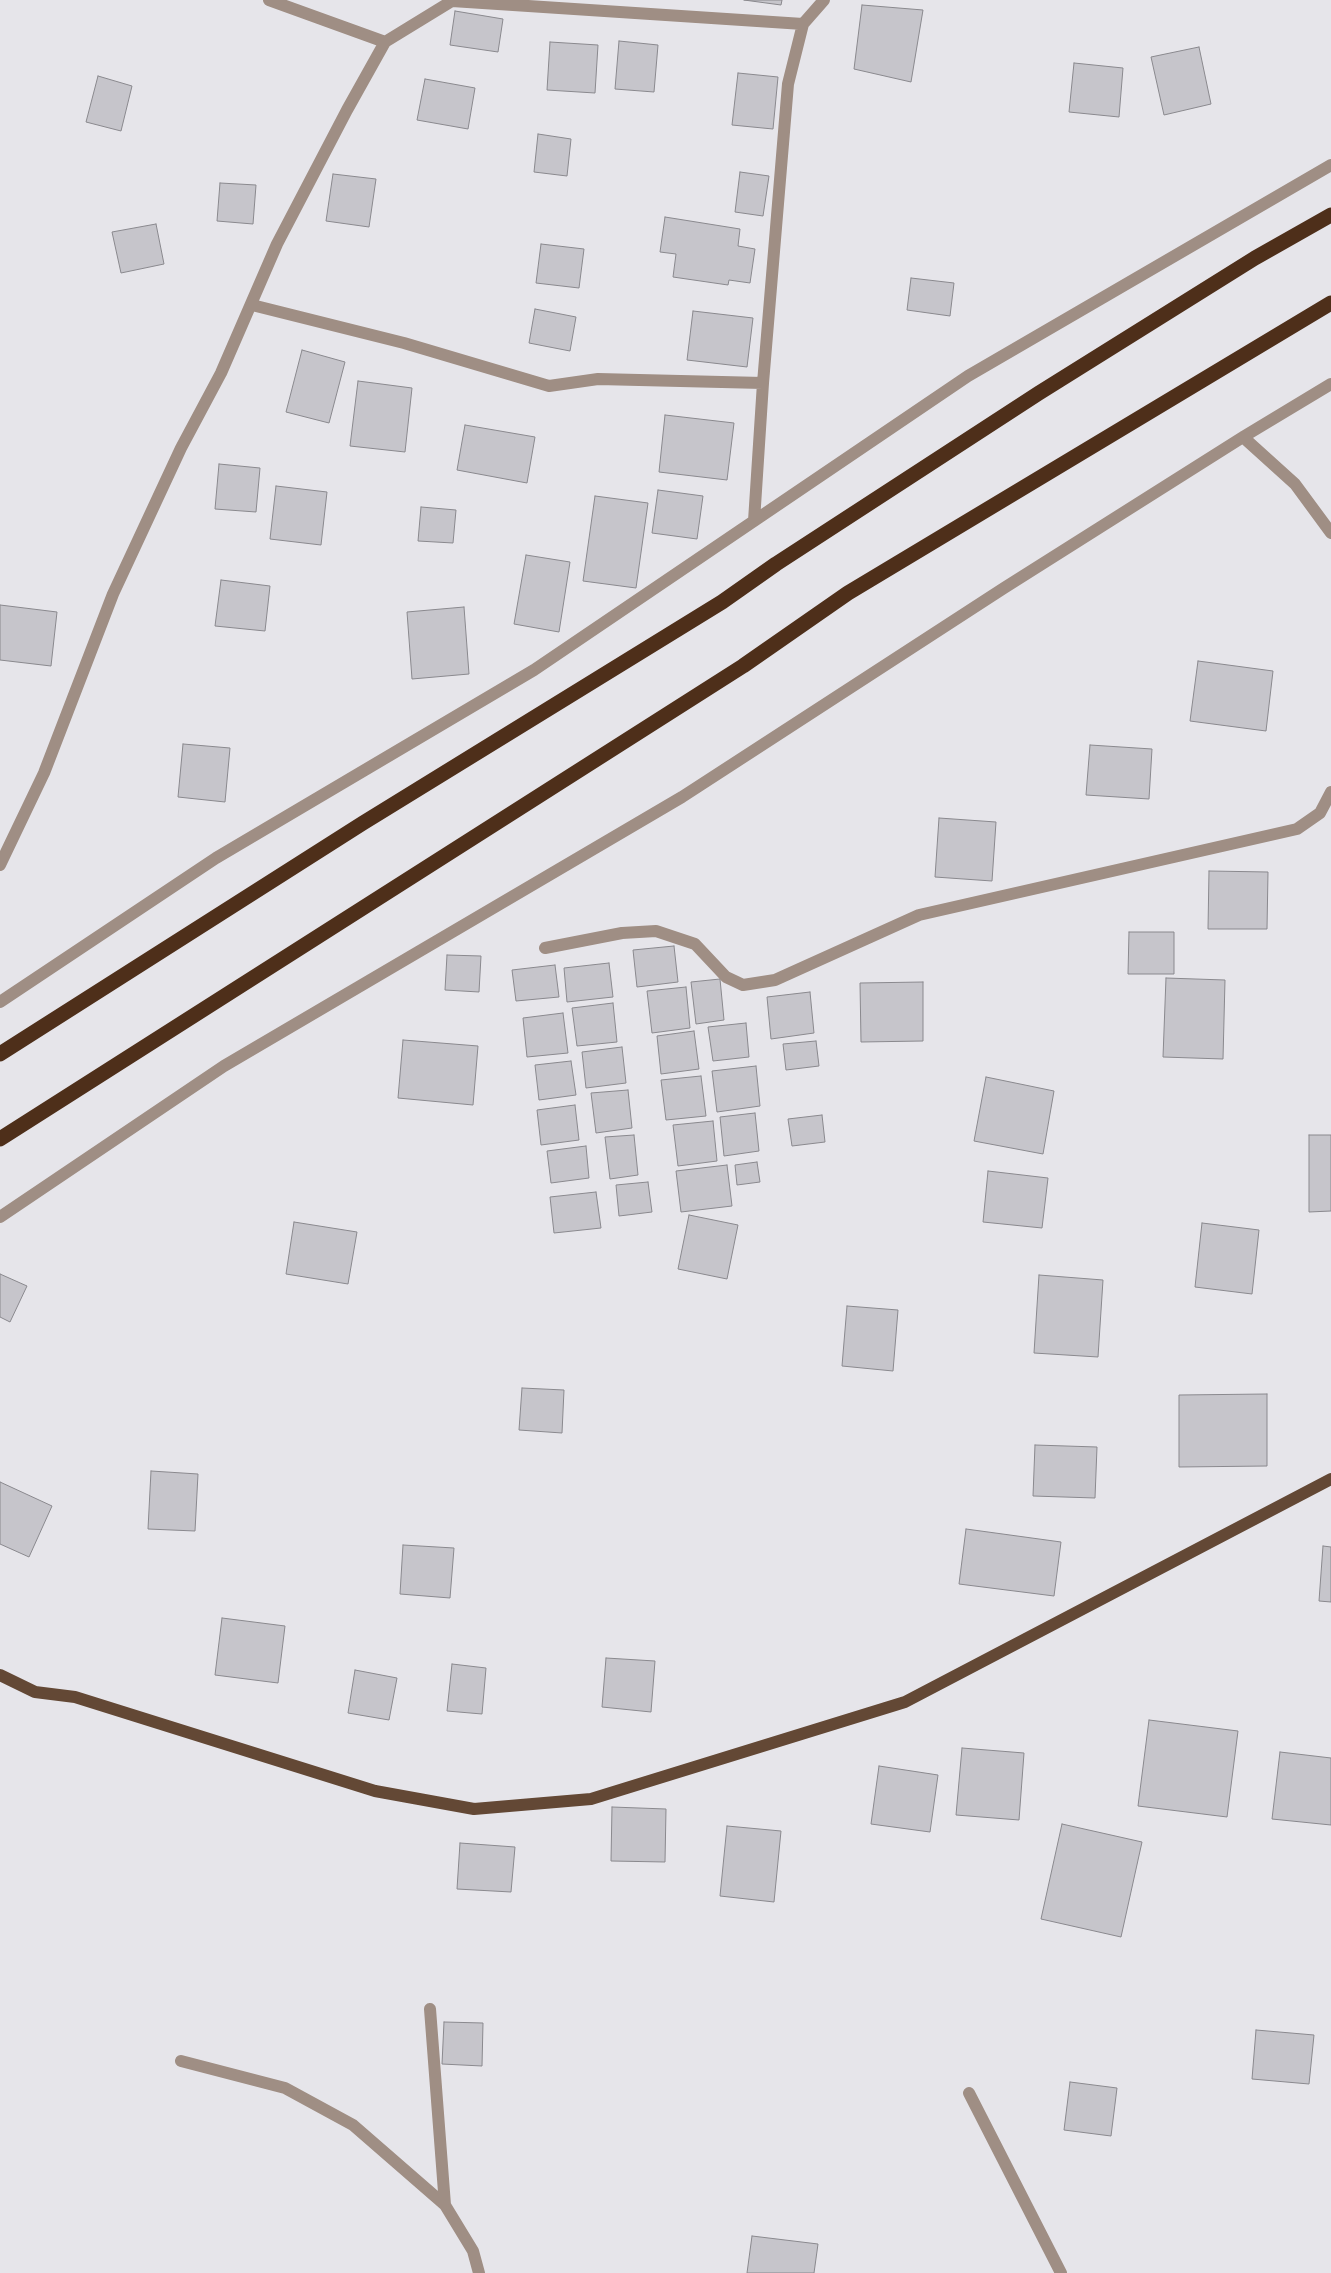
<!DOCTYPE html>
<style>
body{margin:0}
canvas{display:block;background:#e6e5ea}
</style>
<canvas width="1331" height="2273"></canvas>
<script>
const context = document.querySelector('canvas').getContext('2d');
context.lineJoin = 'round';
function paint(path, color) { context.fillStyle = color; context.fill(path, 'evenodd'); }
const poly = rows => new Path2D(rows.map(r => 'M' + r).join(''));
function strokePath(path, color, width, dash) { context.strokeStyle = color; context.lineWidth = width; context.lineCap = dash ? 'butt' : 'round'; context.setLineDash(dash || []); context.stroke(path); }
const building = poly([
 [744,0,782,0,781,5,744,0],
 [862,5,923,10,911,82,854,69,862,5],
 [455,11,503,19,498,52,450,45,455,11],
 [619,41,658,45,654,92,615,89,619,41],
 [550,42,598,45,595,93,547,90,550,42],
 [1199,47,1211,104,1164,115,1151,57,1199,47],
 [1074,63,1123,68,1119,117,1069,112,1074,63],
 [738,73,778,77,773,129,732,125,738,73],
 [98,76,132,86,121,131,86,122,98,76],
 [425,79,475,88,468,129,417,120,425,79],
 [538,134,571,139,567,176,534,172,538,134],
 [740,172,769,176,763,216,735,212,740,172],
 [333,174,376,179,369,227,326,221,333,174],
 [220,183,256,185,253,224,217,221,220,183],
 [665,217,740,229,738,246,755,249,750,283,729,280,728,285,673,277,676,254,660,252,665,217],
 [156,224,164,264,121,273,112,232,156,224],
 [541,244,584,249,579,288,536,283,541,244],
 [911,278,954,283,950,316,907,310,911,278],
 [535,309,576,317,570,351,529,343,535,309],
 [693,311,753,318,747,367,687,360,693,311],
 [302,350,345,362,329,423,286,412,302,350],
 [358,381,412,388,405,452,350,446,358,381],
 [665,415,734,423,727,480,659,472,665,415],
 [465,425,535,437,527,483,457,470,465,425],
 [219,464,260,468,256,512,215,509,219,464],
 [276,486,327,492,321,545,270,539,276,486],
 [658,490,703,496,697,539,652,533,658,490],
 [595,496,648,503,636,588,583,581,595,496],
 [421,507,456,510,453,543,418,541,421,507],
 [526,555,570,562,559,632,514,624,526,555],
 [221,580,270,586,265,631,215,626,221,580],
 [0,605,57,612,51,666,0,660,0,605],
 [464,607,469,674,412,679,407,612,464,607],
 [1198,661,1273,671,1266,731,1190,721,1198,661],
 [183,744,230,748,225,802,178,797,183,744],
 [1090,745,1152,749,1149,799,1086,795,1090,745],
 [939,818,996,822,992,881,935,877,939,818],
 [1209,871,1268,872,1267,929,1208,929,1209,871],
 [1129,932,1174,932,1174,974,1128,974,1129,932],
 [674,946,678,982,637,987,633,950,674,946],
 [447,955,481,956,479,992,445,990,447,955],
 [609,963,613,997,567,1002,564,968,609,963],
 [555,965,559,997,516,1001,512,970,555,965],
 [1166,978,1225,980,1223,1059,1163,1057,1166,978],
 [720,979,724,1020,696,1024,691,982,720,979],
 [923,982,923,1041,861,1042,860,983,923,982],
 [686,987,690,1028,652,1033,647,991,686,987],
 [810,992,814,1033,771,1039,767,997,810,992],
 [613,1003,617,1042,577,1046,572,1008,613,1003],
 [563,1013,568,1053,527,1057,523,1018,563,1013],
 [746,1023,749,1057,713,1061,708,1027,746,1023],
 [694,1031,699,1069,661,1074,657,1036,694,1031],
 [403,1040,478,1046,473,1105,398,1098,403,1040],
 [816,1041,819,1066,786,1070,783,1044,816,1041],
 [622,1047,626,1083,586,1088,582,1052,622,1047],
 [571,1061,576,1095,539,1100,535,1065,571,1061],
 [756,1066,760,1106,717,1112,712,1071,756,1066],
 [701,1076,706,1116,666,1120,661,1080,701,1076],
 [986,1077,1054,1091,1043,1154,974,1141,986,1077],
 [628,1090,632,1128,596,1133,591,1093,628,1090],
 [575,1105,579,1140,541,1145,537,1110,575,1105],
 [755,1113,759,1151,724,1156,720,1117,755,1113],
 [822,1115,825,1142,792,1146,788,1119,822,1115],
 [713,1121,717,1161,678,1166,673,1125,713,1121],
 [634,1135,638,1175,610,1179,605,1137,634,1135],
 [1309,1135,1331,1135,1331,1211,1309,1212,1309,1135],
 [586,1146,589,1178,551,1183,547,1151,586,1146],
 [757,1162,760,1182,737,1185,735,1165,757,1162],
 [727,1165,732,1206,681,1212,676,1171,727,1165],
 [988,1171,1048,1178,1042,1228,983,1222,988,1171],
 [648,1182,652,1212,619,1216,616,1185,648,1182],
 [596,1192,601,1228,554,1233,550,1197,596,1192],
 [689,1215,738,1225,727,1279,678,1269,689,1215],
 [294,1222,357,1232,348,1284,286,1274,294,1222],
 [1202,1223,1259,1230,1252,1294,1195,1287,1202,1223],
 [0,1274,27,1286,10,1322,0,1317,0,1274],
 [1039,1275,1103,1280,1098,1357,1034,1353,1039,1275],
 [847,1306,898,1310,893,1371,842,1366,847,1306],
 [522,1388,564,1390,562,1433,519,1430,522,1388],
 [1267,1394,1267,1466,1179,1467,1179,1395,1267,1394],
 [1035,1445,1097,1447,1095,1498,1033,1496,1035,1445],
 [151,1471,198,1474,195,1531,148,1529,151,1471],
 [0,1482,52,1506,29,1557,0,1544,0,1482],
 [966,1529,1061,1542,1054,1596,959,1584,966,1529],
 [403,1545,454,1548,450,1598,400,1594,403,1545],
 [1323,1546,1331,1547,1331,1602,1319,1601,1323,1546],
 [222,1618,285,1626,278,1683,215,1675,222,1618],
 [606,1658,655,1661,651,1712,602,1707,606,1658],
 [452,1664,486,1668,482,1714,447,1711,452,1664],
 [355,1670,397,1678,389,1720,348,1713,355,1670],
 [1149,1720,1238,1731,1227,1817,1138,1806,1149,1720],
 [962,1748,1024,1753,1019,1820,956,1815,962,1748],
 [1280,1752,1331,1758,1331,1825,1272,1819,1280,1752],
 [879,1766,938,1775,930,1832,871,1824,879,1766],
 [612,1807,666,1809,665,1862,611,1861,612,1807],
 [1062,1824,1142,1842,1121,1937,1041,1919,1062,1824],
 [727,1826,781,1831,774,1902,720,1896,727,1826],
 [460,1843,515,1847,511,1892,457,1889,460,1843],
 [444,2022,483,2023,482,2066,442,2064,444,2022],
 [1256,2030,1314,2035,1309,2084,1252,2079,1256,2030],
 [1070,2082,1117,2088,1111,2136,1064,2130,1070,2082],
 [752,2236,818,2244,814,2273,747,2273,752,2236]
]);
paint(building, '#c6c5cb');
strokePath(building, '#8a898e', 1);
strokePath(poly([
 [269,0,385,42],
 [252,305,404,343,549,386,598,379,763,383,788,84,803,24],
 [1243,437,1295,484,1331,533],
 [754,521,763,383],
 [0,865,44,773,113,594,181,448,221,373,277,244,347,110,385,42,452,1,803,24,824,0],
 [545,948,622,933,656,931,695,944,726,977,743,985,775,980,919,915,1297,829,1320,813,1331,792],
 [0,1002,216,858,534,670,968,376,1331,165],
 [0,1217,224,1066,682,797,1004,588,1243,437,1331,384],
 [430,2009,445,2205,473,2251,479,2273],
 [181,2061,285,2088,353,2125,445,2205],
 [969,2093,1061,2273]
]), '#9f8e84', 12);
strokePath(poly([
 [0,1675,35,1692,75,1697,375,1791,474,1809,591,1799,905,1702,1331,1479]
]), '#634835', 12);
strokePath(poly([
 [0,1054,363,823,722,602,776,564,1039,393,1255,258,1331,215],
 [0,1139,743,666,848,593,1331,303]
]), '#4e2f1a', 15);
</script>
